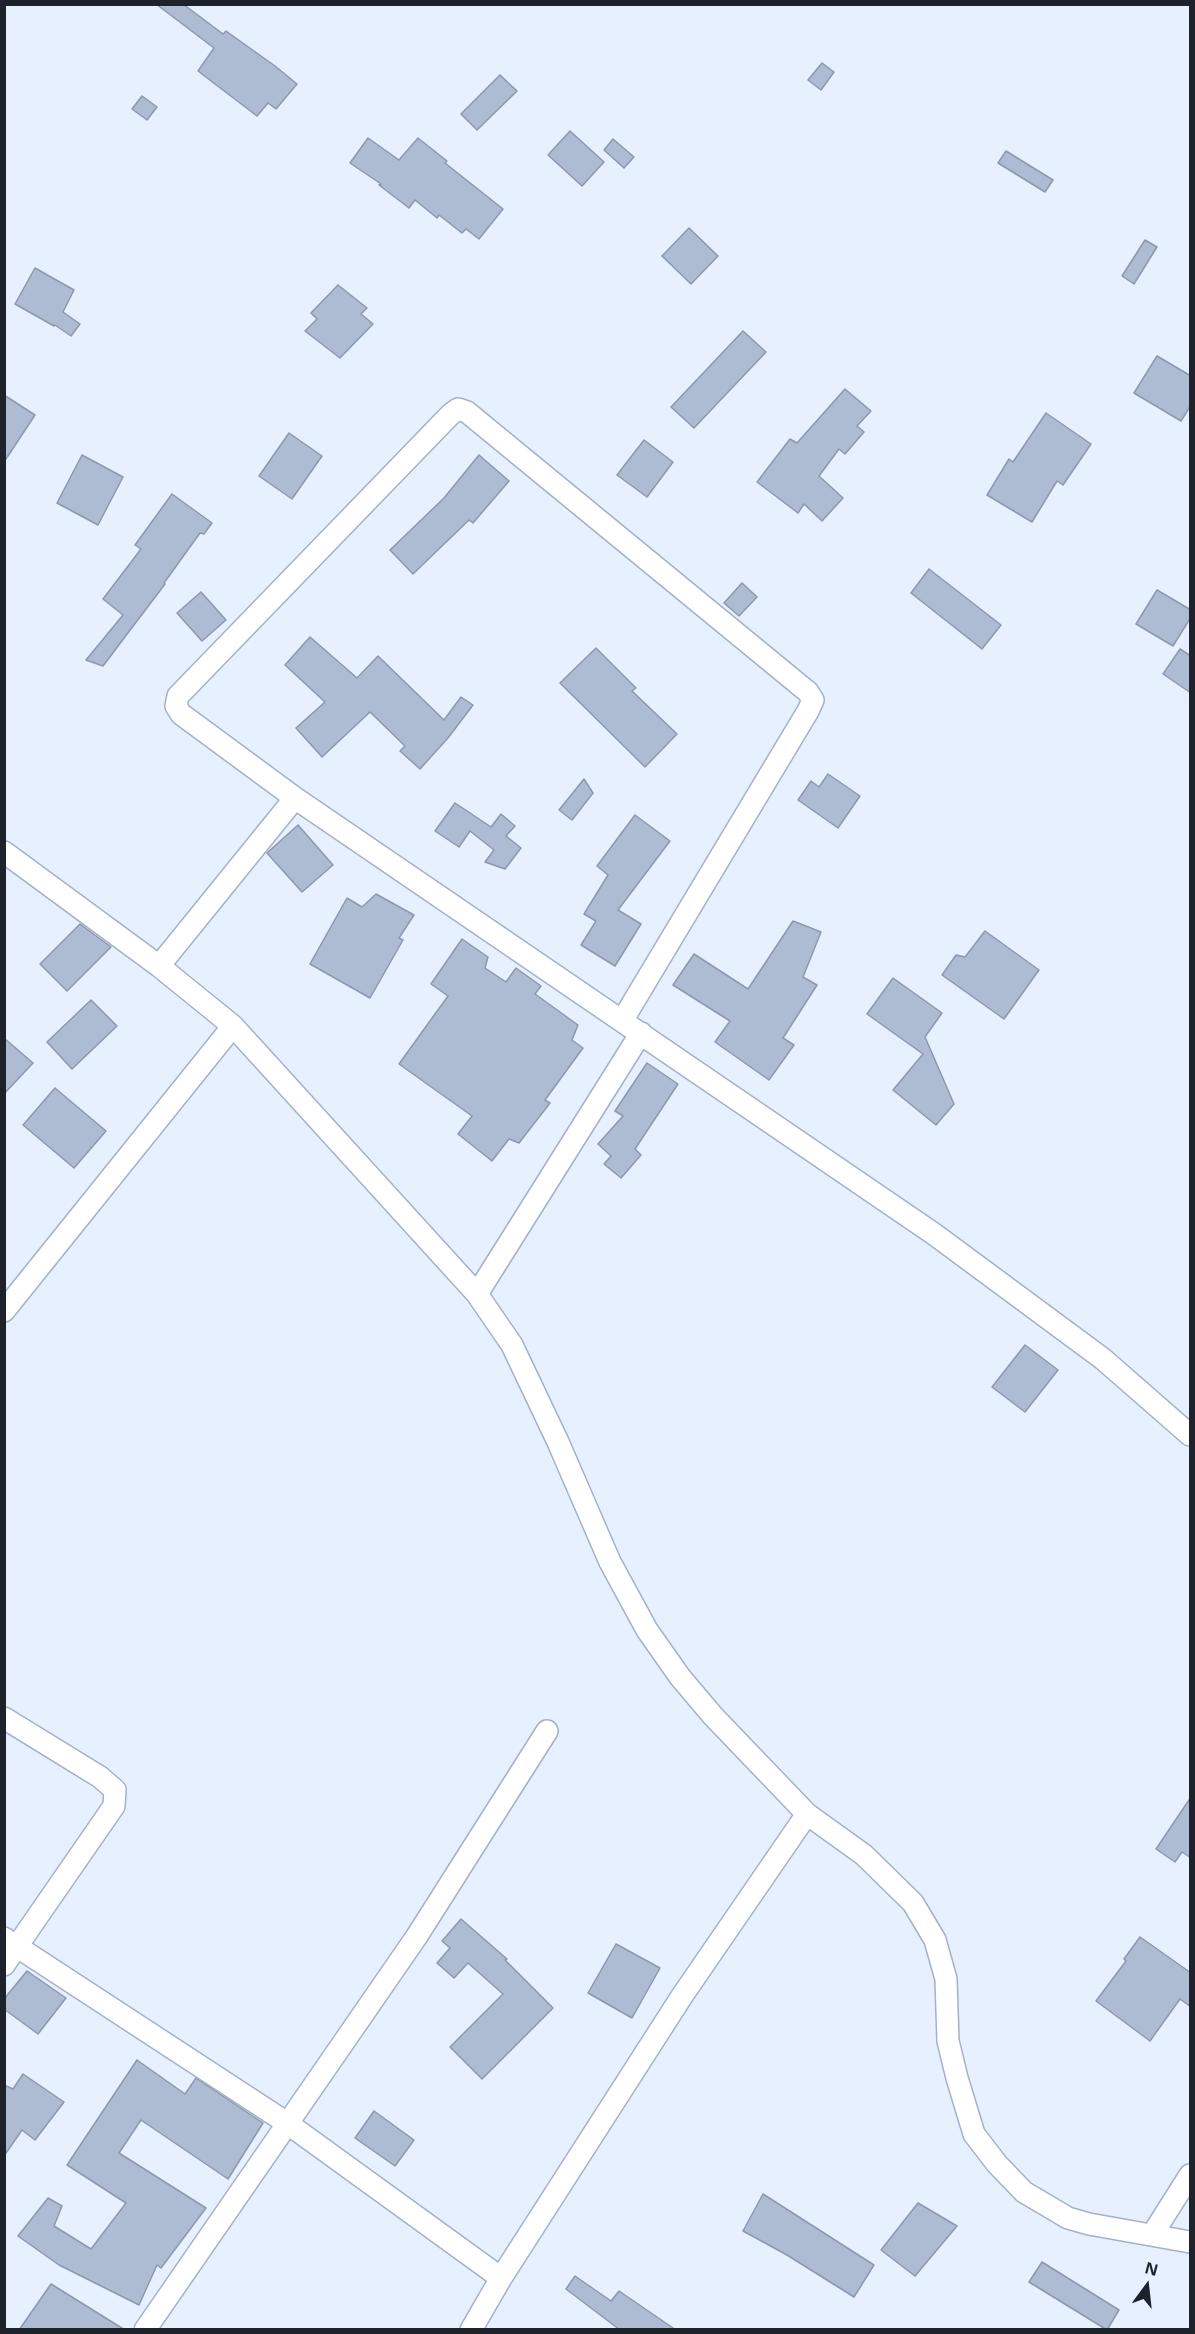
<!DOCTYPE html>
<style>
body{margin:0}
#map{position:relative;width:1195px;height:2334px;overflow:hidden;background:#e7f0ff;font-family:"Open Sans",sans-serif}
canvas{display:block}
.frame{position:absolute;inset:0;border:6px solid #1d222b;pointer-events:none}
.north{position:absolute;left:1117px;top:2256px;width:60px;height:60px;-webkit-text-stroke:4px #e7f0ff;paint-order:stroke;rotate:15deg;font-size:16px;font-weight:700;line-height:24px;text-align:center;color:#1d222b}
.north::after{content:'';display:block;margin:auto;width:21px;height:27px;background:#1d222b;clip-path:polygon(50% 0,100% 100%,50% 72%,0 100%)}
</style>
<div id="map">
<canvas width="1195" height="2334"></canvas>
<div class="frame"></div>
<div class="north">N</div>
</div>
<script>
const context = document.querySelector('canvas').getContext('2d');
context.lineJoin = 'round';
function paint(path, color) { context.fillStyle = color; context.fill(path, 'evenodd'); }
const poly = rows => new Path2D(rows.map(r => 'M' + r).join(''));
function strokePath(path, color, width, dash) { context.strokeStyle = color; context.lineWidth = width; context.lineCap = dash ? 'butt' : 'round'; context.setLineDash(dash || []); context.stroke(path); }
const building = poly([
 [156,4,183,4,223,34,226,31,275,66,297,84,276,109,268,103,257,116,198,71,214,48,156,4],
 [822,63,834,72,821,90,808,80,822,63],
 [500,75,517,91,477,130,461,114,500,75],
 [142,96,157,107,147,120,132,109,142,96],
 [570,131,604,162,582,186,548,155,570,131],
 [368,138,399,160,418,138,447,161,445,163,503,209,479,239,466,229,462,233,439,215,437,218,415,200,409,208,379,185,381,184,350,163,368,138],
 [613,139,634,157,624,168,604,150,613,139],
 [1006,151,1053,180,1045,192,998,163,1006,151],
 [689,228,718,256,691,284,662,256,689,228],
 [1145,240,1157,247,1134,284,1122,276,1145,240],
 [35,268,74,290,63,312,80,324,71,336,55,325,54,326,15,304,35,268],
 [338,285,367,308,361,314,373,324,340,358,305,331,317,319,311,313,338,285],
 [743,331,766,352,694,428,671,407,743,331],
 [1157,356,1191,376,1191,405,1181,421,1134,393,1157,356],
 [845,389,871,411,857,426,864,432,845,454,839,449,819,476,843,498,822,521,804,504,798,513,757,482,790,439,797,443,845,389],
 [4,395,35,415,4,462,4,395],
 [1046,413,1091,444,1063,485,1057,481,1032,522,987,495,1009,459,1013,462,1046,413],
 [289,433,322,456,292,499,259,476,289,433],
 [644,440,673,462,647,497,617,475,644,440],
 [82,455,123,477,98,525,57,503,82,455],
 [479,455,509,481,473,523,469,520,413,574,390,550,444,498,479,455],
 [172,494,212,523,204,534,200,533,164,583,165,584,103,666,86,660,123,615,103,599,141,549,135,545,172,494],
 [929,569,1001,625,982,649,911,593,929,569],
 [742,583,757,597,739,616,724,603,742,583],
 [1157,590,1191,610,1191,617,1173,646,1136,624,1157,590],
 [201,592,226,620,202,641,177,613,201,592],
 [310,637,357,678,378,656,444,720,461,697,473,705,448,738,420,769,400,751,405,746,370,712,322,757,296,728,325,702,285,665,310,637],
 [596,648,636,688,632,691,677,734,645,767,560,683,596,648],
 [1180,649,1191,656,1191,693,1163,674,1180,649],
 [828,774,860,796,838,828,798,800,811,781,819,787,828,774],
 [584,779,593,793,572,820,559,810,584,779],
 [455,803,491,827,501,814,515,826,506,836,521,848,505,869,485,862,494,850,470,831,459,847,435,831,455,803],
 [635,815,670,841,618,910,641,924,615,966,581,945,596,921,584,914,608,875,597,866,635,815],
 [298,825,333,865,302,892,267,853,298,825],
 [376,894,414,915,399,938,403,940,370,998,310,964,347,898,362,907,376,894],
 [793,921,821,932,803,977,817,985,783,1038,794,1045,769,1080,715,1042,730,1021,673,985,694,954,748,989,793,921],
 [80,924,111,947,67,991,40,964,80,924],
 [985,931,1039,970,1004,1019,942,975,956,955,965,957,985,931],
 [462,939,488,957,485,968,506,982,516,968,541,986,535,994,578,1025,572,1040,583,1048,545,1100,550,1103,519,1143,509,1139,492,1161,458,1134,472,1116,399,1064,448,996,431,984,462,939],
 [893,978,942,1013,925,1037,954,1104,936,1125,893,1090,923,1054,867,1014,893,978],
 [91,1000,117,1026,72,1069,47,1042,91,1000],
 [4,1038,33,1063,4,1094,4,1038],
 [647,1063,678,1084,635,1149,641,1155,621,1178,604,1164,611,1156,598,1144,623,1116,615,1111,647,1063],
 [55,1088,106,1131,74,1168,23,1125,55,1088],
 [1025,1345,1058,1370,1025,1412,992,1387,1025,1345],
 [1191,1797,1191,1858,1182,1852,1175,1862,1156,1849,1191,1797],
 [461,1919,507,1959,505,1960,553,2008,482,2079,450,2047,503,1994,468,1963,454,1978,437,1963,450,1948,442,1941,461,1919],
 [1140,1937,1191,1973,1191,2007,1180,1999,1150,2041,1096,2001,1126,1961,1124,1959,1140,1937],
 [616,1944,660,1968,632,2018,588,1993,616,1944],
 [27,1971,66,1998,38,2034,4,2009,4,1999,27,1971],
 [137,2060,185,2094,196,2078,263,2123,228,2179,141,2120,119,2153,206,2208,161,2268,157,2265,139,2305,59,2265,18,2236,48,2198,62,2206,54,2226,91,2249,126,2203,67,2165,137,2060],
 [23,2074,64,2102,35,2140,22,2130,4,2156,4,2085,13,2089,23,2074],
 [374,2111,414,2140,395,2166,355,2138,374,2111],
 [763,2194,874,2265,854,2297,787,2255,743,2231,763,2194],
 [918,2203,957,2226,915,2276,881,2250,918,2203],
 [1042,2262,1119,2310,1107,2330,1029,2282,1042,2262],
 [575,2276,611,2301,619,2291,676,2330,620,2330,566,2289,575,2276],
 [51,2284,125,2330,19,2330,51,2284]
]);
paint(building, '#adbbd3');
strokePath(building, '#8b98af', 1.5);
const street = poly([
 [295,798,181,714,176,706,178,696,451,414,458,409,467,412,808,692,813,700,808,711,622,1021],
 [4,852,159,966,233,1026,477,1294,512,1345,558,1442,610,1562,647,1630,680,1677,713,1716,807,1814,864,1855,913,1903,935,1940,946,1979,948,2041,957,2078,974,2134,997,2164,1024,2192,1068,2218,1089,2224,1190,2242],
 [159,966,295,798,934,1234,1103,1359,1190,1435],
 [477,1294,641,1033],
 [4,1311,233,1026],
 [4,1718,100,1777,115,1790,114,1806,4,1965],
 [4,1938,287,2123,501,2278],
 [1152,2235,1190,2175],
 [145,2330,417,1936,547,1731],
 [471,2330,501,2278,682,1996,807,1814]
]);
strokePath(street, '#a3b1c9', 24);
strokePath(street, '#fff', 21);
</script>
